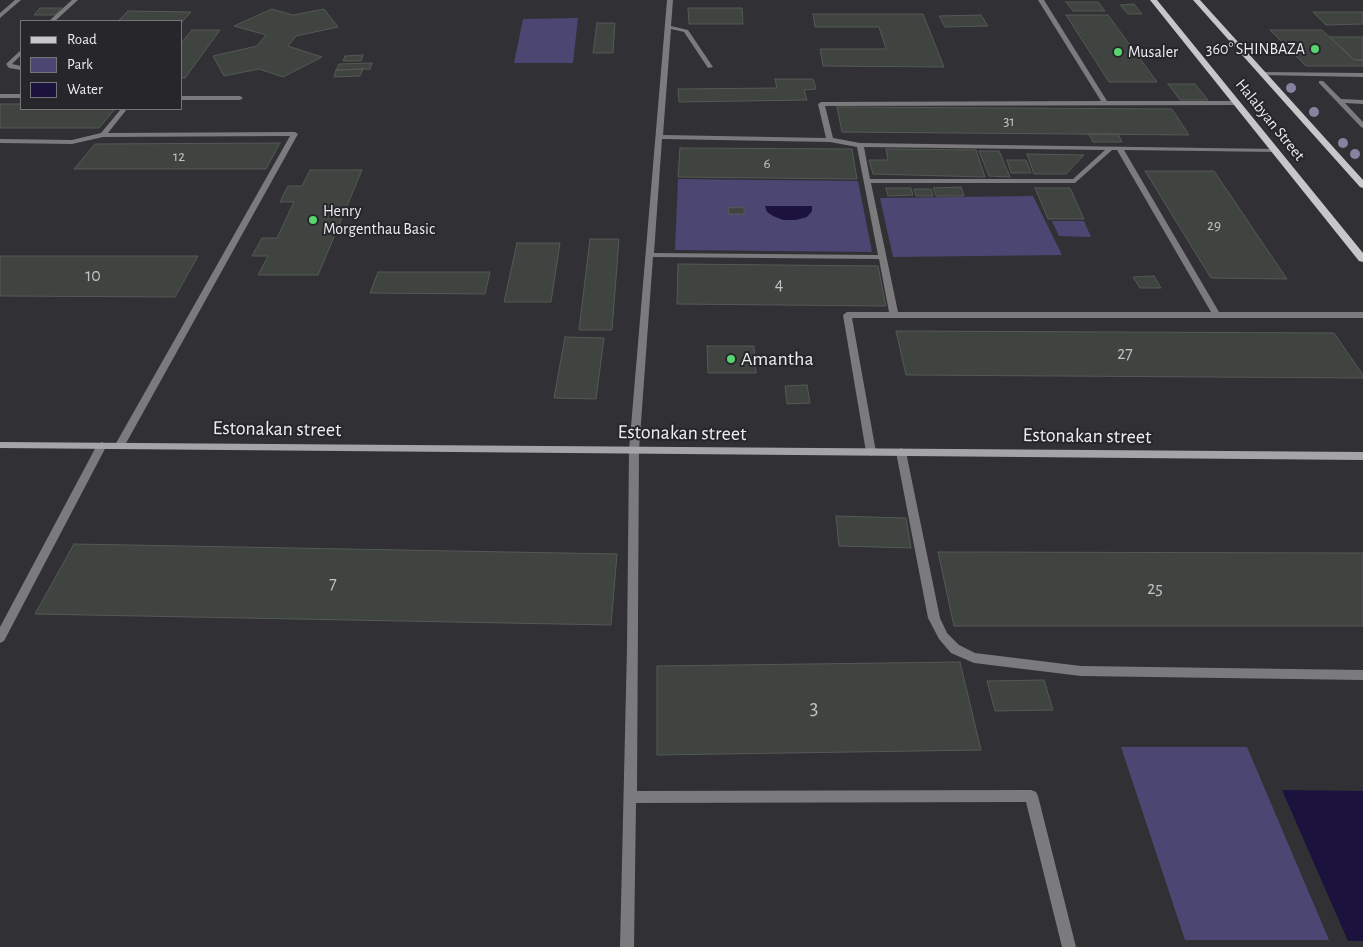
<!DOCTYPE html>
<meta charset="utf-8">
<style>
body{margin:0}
#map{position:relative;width:1363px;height:947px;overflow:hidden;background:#303035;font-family:"Alegreya Sans",sans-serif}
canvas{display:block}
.legend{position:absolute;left:20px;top:20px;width:162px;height:90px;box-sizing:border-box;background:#26262b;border:1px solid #76767a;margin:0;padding:6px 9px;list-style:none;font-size:15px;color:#ededf0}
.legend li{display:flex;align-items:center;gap:10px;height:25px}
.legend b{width:25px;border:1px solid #76767a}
</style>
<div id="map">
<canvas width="1363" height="947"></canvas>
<ul class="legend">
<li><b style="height:6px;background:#c6c6cb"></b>Road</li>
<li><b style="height:14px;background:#4c4772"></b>Park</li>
<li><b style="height:14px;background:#1c123e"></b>Water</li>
</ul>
</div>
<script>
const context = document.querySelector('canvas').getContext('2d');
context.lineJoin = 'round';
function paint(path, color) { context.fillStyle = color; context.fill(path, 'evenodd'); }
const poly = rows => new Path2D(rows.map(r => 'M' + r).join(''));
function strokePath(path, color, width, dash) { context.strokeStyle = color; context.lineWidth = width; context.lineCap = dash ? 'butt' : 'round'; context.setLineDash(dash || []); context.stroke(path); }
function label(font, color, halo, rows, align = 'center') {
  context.font = font + ' "Alegreya Sans",sans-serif'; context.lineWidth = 4; context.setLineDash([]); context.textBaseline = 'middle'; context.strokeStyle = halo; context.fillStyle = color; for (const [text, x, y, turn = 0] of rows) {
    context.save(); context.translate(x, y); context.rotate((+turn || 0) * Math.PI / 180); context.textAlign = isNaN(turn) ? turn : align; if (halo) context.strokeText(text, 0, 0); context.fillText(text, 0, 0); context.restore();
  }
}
paint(poly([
 [578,18,573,63,514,63,523,19],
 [678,179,858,181,872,252,675,250],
 [1033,196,1062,255,893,257,880,198],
 [1052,221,1084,221,1091,237,1059,236],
 [1121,747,1247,747,1329,940,1185,940]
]), '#4c4772');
paint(poly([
 [765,206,812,206,812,211,807,217,796,220,783,220,773,216,767,212],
 [1282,790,1363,791,1363,941,1348,941]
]), '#1c123e');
const building = poly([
 [1066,2,1098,2,1105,11,1073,11,1066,2],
 [1134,4,1142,14,1128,14,1120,5,1134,4],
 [40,8,62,8,55,15,34,15,40,8],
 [688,8,742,8,743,24,689,24,688,8],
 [272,9,293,15,324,9,338,27,296,36,288,46,322,57,283,77,259,69,224,76,213,56,257,46,266,35,234,26,272,9],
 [128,11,191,12,181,23,181,21,118,21,128,11],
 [1313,12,1363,12,1363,24,1326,25,1313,12],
 [813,14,923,14,944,67,823,66,820,49,886,49,879,27,815,27,813,14],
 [981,15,988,26,945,27,939,16,981,15],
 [1066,15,1108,15,1157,82,1109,82,1066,15],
 [597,23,615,23,613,53,593,53,597,23],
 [192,30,220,30,185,78,181,78,181,43,192,30],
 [1270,30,1322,30,1354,60,1363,60,1363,66,1306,66,1270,30],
 [1330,37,1363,37,1363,60,1354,60,1330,37],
 [363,55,361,61,343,61,345,56,363,55],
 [372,63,370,69,336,70,339,64,372,63],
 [363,69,360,76,334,77,336,70,363,69],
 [775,79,813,79,816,89,804,90,807,100,679,102,678,89,777,88,775,79],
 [1168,84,1195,84,1208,100,1180,100,1168,84],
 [0,104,21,104,21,109,115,109,99,128,0,128,0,104],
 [837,107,1172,109,1189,135,842,132,837,107],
 [1089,134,1118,134,1122,142,1093,142,1089,134],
 [280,143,266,169,74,169,95,144,280,143],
 [680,148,852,149,857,179,678,177,680,148],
 [886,149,976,150,985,177,873,174,869,160,888,160,886,149],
 [979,151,999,151,1010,177,989,176,979,151],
 [1027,154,1084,155,1066,174,1034,174,1027,154],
 [1007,160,1026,160,1031,173,1011,173,1007,160],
 [310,170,362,170,318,275,258,275,268,256,252,256,262,238,277,238,294,202,280,202,288,186,302,186,310,170],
 [1145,171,1214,171,1287,279,1211,278,1145,171],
 [961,187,964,196,936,196,933,188,961,187],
 [886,188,911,188,913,195,888,196,886,188],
 [1035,188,1070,188,1084,219,1048,219,1035,188],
 [914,189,931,189,933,196,916,196,914,189],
 [744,207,744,214,729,214,728,208,744,207],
 [590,239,619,239,612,330,579,330,590,239],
 [517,243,560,243,551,302,504,302,517,243],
 [0,256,198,256,175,297,0,296,0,256],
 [678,264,878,266,886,306,677,304,678,264],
 [378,272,490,272,485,294,370,293,378,272],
 [1154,276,1161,288,1140,288,1133,277,1154,276],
 [896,331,1334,333,1363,375,1363,378,906,375,896,331],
 [565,337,604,338,596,399,554,398,565,337],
 [707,346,754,346,756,373,708,373,707,346],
 [807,385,810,403,787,404,785,386,807,385],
 [836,516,906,518,911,548,839,546,836,516],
 [74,544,617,554,611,625,35,614,74,544],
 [938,552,1363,553,1363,626,954,626,938,552],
 [960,662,981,750,657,755,657,666,960,662],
 [1044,680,1053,710,995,711,987,681,1044,680]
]);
paint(building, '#404440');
strokePath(building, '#555955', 1);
paint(poly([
 [667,0,673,0,671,26,688,30,713,67,708,68,684,32,671,29,663,135,826,138,818,104,821,102,1101,101,1038,0,1044,0,1107,101,1237,101,1240,103,1237,105,825,106,833,138,860,143,1278,149,1279,150,1276,152,1124,150,1219,312,1363,312,1363,318,852,318,876,452,871,456,866,452,843,315,847,312,889,312,879,259,653,257,639,450,637,791,1031,790,1036,792,1038,796,1076,947,1062,947,1026,802,636,803,634,947,620,947,627,647,629,450,667,0],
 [662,139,830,142,857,147,878,255,654,253,662,139],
 [864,147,1105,150,1073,179,870,179,864,147],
 [1112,150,1117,150,1211,312,898,312,871,183,1075,183,1112,150],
 [1263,72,1363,73,1363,77,1261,75,1261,73,1263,72],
 [1319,81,1323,81,1341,99,1363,100,1363,104,1345,103,1363,122,1363,128,1361,127,1319,83,1319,81],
 [0,94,21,94,21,98,0,98,0,94],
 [181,96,240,96,243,98,240,100,181,100,181,96],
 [121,109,127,109,108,133,295,132,298,134,125,445,120,448,115,445,290,136,103,137,72,144,0,143,0,139,72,140,101,133,121,109],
 [102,442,107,445,4,641,0,643,0,627,97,445,102,442],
 [901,448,906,452,940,618,947,633,959,645,975,653,1081,666,1363,670,1363,680,1081,676,974,663,951,653,939,639,928,618,896,452,901,448]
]), '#7b7b7e');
paint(poly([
 [15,0,21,0,0,18,0,13,15,0],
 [72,0,78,0,55,21,49,21,72,0],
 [21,50,21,55,12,64,21,66,21,70,9,68,6,64,21,50]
]), '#7b7b7e');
paint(poly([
 [0,442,1363,452,1363,460,0,448,0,442]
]), '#a5a5a9');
paint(poly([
 [1150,0,1157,0,1363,253,1363,262,1359,261,1150,0],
 [1193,0,1200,0,1363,180,1363,188,1360,187,1193,0]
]), '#c6c6cb');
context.fillStyle = '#85839f';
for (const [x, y] of [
 [1291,88],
 [1314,112],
 [1343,143],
 [1355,154]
]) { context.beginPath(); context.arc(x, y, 5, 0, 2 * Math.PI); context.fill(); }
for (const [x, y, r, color] of [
 [1315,49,5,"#58d56f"],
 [1118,52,5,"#58d56f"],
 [313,220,5,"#58d56f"],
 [731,359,5,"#58d56f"]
]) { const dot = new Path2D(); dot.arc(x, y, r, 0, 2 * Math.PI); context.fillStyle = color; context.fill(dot); strokePath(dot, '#26262b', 2); }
label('15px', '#c2c3c4', null, [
 ["31",1009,121],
 ["12",179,156],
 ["6",767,163],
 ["29",1214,225]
]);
label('16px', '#ededf0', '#26262b', [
 ["360° SHINBAZA",1305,49,"right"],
 ["Musaler",1128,52],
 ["Henry",323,211],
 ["Morgenthau Basic",323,229]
], 'left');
label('16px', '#ededf0', '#26262b', [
 ["Halabyan Street",1270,120,51]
]);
label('18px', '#c2c3c4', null, [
 ["10",93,276],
 ["4",779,285],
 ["27",1125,354],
 ["7",333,584],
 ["25",1155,589]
]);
label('20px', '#ededf0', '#26262b', [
 ["Amantha",741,359]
], 'left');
label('20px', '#ededf0', '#26262b', [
 ["Estonakan street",277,429,1],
 ["Estonakan street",682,433,1],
 ["Estonakan street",1087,436,1]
]);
label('21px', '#c2c3c4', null, [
 ["3",814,708]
]);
</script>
